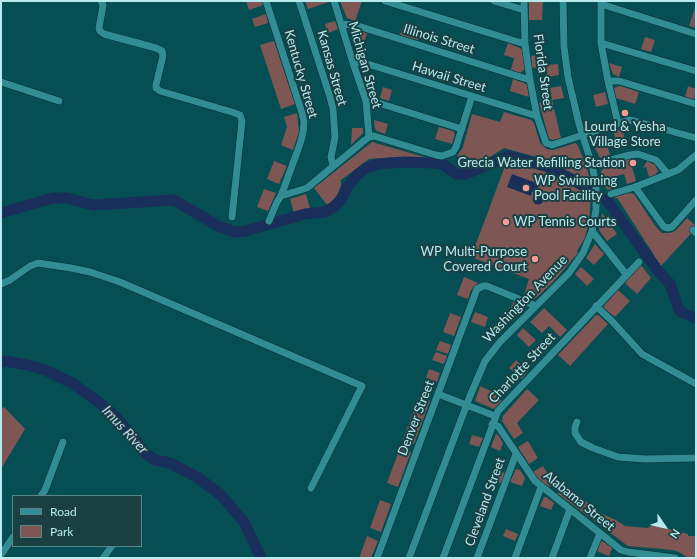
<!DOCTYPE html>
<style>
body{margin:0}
#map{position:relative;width:697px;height:559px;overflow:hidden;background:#054e53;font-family:Lato,sans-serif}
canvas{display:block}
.frame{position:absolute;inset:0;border:2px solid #b7eaef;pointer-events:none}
.legend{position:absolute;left:12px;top:495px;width:130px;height:52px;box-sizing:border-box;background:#1b4043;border:1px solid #598488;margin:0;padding:5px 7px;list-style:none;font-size:12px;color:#b7eaef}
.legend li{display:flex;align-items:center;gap:8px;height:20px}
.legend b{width:20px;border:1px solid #598488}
.north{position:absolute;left:645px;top:507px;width:40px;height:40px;-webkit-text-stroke:3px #1b4043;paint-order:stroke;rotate:124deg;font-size:11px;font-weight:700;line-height:16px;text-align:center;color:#b7eaef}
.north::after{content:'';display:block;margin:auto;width:14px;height:18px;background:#b7eaef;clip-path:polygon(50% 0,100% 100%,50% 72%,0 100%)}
</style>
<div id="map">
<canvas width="697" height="559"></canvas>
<div class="frame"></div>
<ul class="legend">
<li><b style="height:5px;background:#318c94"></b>Road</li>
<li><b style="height:11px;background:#7e5754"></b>Park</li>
</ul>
<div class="north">N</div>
</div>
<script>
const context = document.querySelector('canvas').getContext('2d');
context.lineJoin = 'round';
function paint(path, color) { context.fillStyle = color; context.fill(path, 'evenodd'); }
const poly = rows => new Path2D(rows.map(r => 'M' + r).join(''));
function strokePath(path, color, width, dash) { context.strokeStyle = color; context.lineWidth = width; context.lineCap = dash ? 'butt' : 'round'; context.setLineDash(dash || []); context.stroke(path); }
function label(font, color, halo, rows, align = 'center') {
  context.font = font + ' Lato,sans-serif'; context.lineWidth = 4; context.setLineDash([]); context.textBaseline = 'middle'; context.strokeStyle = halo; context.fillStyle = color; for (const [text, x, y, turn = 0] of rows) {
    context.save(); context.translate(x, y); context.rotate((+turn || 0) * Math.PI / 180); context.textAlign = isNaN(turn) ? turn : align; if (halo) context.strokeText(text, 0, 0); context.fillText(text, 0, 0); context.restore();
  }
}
paint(poly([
 [246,1,262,1,263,5,249,10],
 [305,1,329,1,329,2,308,9],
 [340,1,362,1,355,21,347,18],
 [529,1,543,1,542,20,529,20],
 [696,5,696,28,689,26],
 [266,14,268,23,255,27,252,19],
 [335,21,338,29,328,33,325,24],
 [404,24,421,29,418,40,400,35],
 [357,30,367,33,364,44,353,41,351,34,353,31],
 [645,37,655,40,651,52,641,49],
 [274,41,295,104,281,109,260,45],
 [508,43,522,49,525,69,520,73,511,70,514,58,504,55],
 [545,54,546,65,558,64,559,75,548,77,546,66,532,68,531,56],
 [609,63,622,67,619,77,613,74],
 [513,79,524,83,527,85,529,97,510,91],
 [561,86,564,98,552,100,561,138,553,140,549,139,539,103,552,100,550,88],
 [620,86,639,92,635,104,616,98,614,89,616,87],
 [688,86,696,89,694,100,685,97],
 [383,87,392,90,389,101,380,98],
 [605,92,608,104,596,107,593,95],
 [504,112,531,120,534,123,540,143,547,149,553,150,575,143,577,144,586,165,591,183,547,160,504,148,479,164,473,163,457,156,463,147,472,114,500,122],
 [297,113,299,132,293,150,281,145,287,127,284,117],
 [374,120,388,124,385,134,377,131,375,129],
 [439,127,453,131,455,134,452,144,435,139],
 [352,128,363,128,363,133,351,145],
 [622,129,625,139,616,141,613,131],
 [372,142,438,161,400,157,369,159,341,180,341,186,338,194,333,200,327,205,314,188],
 [607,144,610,155,600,158,595,148],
 [630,159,636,181,627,184,624,174,617,176,615,177,618,187,608,190,602,184,601,172,604,167],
 [274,161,287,166,279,184,267,179],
 [647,161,655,165,658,171,655,175,649,177,646,167,643,168],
 [510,162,546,172,591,196,589,221,585,238,577,251,578,253,553,282,536,298,533,299,524,295,529,279,471,257,505,166],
 [264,189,276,193,268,211,257,207],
 [629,193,634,194,656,227,662,233,670,233,675,231,687,218,696,226,696,228,661,266,618,199,614,197],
 [306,194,310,208,294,213,290,199],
 [602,213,617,234,607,241,599,230],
 [595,244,604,254,594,265,586,258],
 [641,265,651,278,637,294,625,283],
 [581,267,594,279,587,286,575,274],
 [464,277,478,283,471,290,468,299,457,295],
 [618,290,630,301,615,317,604,308,604,306],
 [513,302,524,307,524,310,517,316,509,313],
 [544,308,567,330,560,337,549,326,542,333,530,322],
 [475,312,488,317,485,327,471,322],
 [450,313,461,317,454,336,443,332],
 [596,315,598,315,608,324,570,366,558,355],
 [523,328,536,340,529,347,517,335],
 [440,341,451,345,448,354,436,350],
 [436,352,447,356,444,364,432,360],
 [516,360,528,371,522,379,509,368],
 [429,369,440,373,437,382,426,378],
 [480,386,493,392,502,401,494,409,475,401],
 [527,389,539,400,517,423,523,433,514,439,502,421,503,416],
 [419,397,430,401,414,444,403,439],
 [4,407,25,429,1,469,1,409],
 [496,434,498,435,503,443,500,451,491,447],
 [472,435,483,438,479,447,469,444],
 [528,441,538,458,529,464,518,447],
 [400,448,411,452,398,487,387,483],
 [543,466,546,471,556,478,549,487,539,479,533,472],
 [494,469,505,473,501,483,490,479],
 [516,469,520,470,525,478,522,486,510,482],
 [565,485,602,514,616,520,625,526,647,528,653,525,688,534,688,536,696,536,696,558,688,558,679,552,673,550,628,546,558,494],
 [544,497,546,497,554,503,551,510,540,506],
 [380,500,391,504,381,532,370,528],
 [506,529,518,534,515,541,503,536],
 [367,536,378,541,371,558,359,558],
 [602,541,612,548,609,556,597,551,600,543]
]), '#7e5754');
paint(poly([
 [512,174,539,184,537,190,532,192,531,196,507,187],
 '532.5 199a5.5 5.5 0 1 1 11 0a5.5 5.5 0 1 1-11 0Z'
]), '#192e5b');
strokePath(poly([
 [606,199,658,271,670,284,679,310,681,312,696,318],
 [1,213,53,198,67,198,93,205,174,200,218,226,235,232,245,231,305,214,325,212,334,207,341,200,346,189,357,175,366,168,378,164,404,162,435,163,442,164,456,174,466,174,507,156,546,166,588,188],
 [1,363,5,361,28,365,45,370,72,383,97,401,114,415,131,434,145,453,155,460,170,463,197,477,221,495,244,522,261,558]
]), '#192e5b', 11);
const street = poly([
 [101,1,103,5,99,28,100,31,104,34,156,48,162,51,163,56,156,85,156,88,160,91,232,112,240,115,242,121,232,217],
 [266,1,302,113,304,122,303,133,300,144,281,196,277,202,269,221],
 [299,1,330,97,333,109,335,137,331,157,333,166],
 [334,1,353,63,366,101,369,137],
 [385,1,525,44],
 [494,1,524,10],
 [524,1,525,44,530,80,537,116,546,143,552,145,629,120,635,121,696,138],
 [601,1,601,43,608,81,618,123],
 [601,4,696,34],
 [341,24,355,25,530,80],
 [601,43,696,71],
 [353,63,361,62,537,116],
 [608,81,619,81,696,104],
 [1,82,59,101],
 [366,101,372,101,462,129],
 [592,165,630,155,638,154,656,160,668,174],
 [635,187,664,227,668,228,672,227,696,200],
 [611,194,635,187,678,170,696,155],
 [281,196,307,188,365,140,369,137,374,136,436,155,442,156,453,152,456,147,472,96],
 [693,230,696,233],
 [592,231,626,274],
 [1,284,10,280,30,266,38,263,71,268,90,272,120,282,362,386,311,488],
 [596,306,612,321,642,354,696,384],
 [438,394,495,416],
 [577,422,575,427,575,433,581,442,593,448,618,457,645,459,696,458],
 [492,424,498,426,535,481,621,550,628,552,675,558],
 [41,496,45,490,63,442],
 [1,555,13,537],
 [103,558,112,546],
 [377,558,477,289,483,286,487,286,536,306],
 [409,558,470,396,485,361,500,342,569,273,583,253,592,231,596,210,596,184,592,165,579,124,568,77,564,47,563,1],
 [443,558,498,411,639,262],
 [477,558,516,454],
 [515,558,541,487],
 [552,558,570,509],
 [590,558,600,533]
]);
strokePath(street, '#093034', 8);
strokePath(street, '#318c94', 7);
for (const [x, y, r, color] of [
 [625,113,4,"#f59c96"],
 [633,163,4,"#f59c96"],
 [526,188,4,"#f59c96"],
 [506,222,4,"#f59c96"],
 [535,259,4,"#f59c96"]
]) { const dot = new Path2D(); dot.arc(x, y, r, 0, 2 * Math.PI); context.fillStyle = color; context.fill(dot); strokePath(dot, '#1b4043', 1.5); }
label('13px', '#b7eaef', '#1b4043', [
 ["Illinois Street",439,39,17],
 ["Michigan Street",365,65,74],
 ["Kansas Street",332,68,74],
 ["Florida Street",543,72,82],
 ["Kentucky Street",301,74,74],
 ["Hawaii Street",449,77,17],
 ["Washington Avenue",525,299,-46],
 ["Charlotte Street",522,368,-47],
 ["Denver Street",416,418,-69],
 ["Alabama Street",579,501,39],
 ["Cleveland Street",485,502,-70]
]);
label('13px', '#b7eaef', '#1b4043', [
 ["Lourd & Yesha",625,127,"center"],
 ["Village Store",625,142,"center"],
 ["Grecia Water Refilling Station",625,163],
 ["WP Swimming",534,181,"left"],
 ["Pool Facility",534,196,"left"],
 ["WP Tennis Courts",514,222,"left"],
 ["WP Multi-Purpose",527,252],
 ["Covered Court",527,267]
], 'right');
label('italic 14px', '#c2d2f0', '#1b4043', [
 ["Imus River",125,430,47]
]);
</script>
